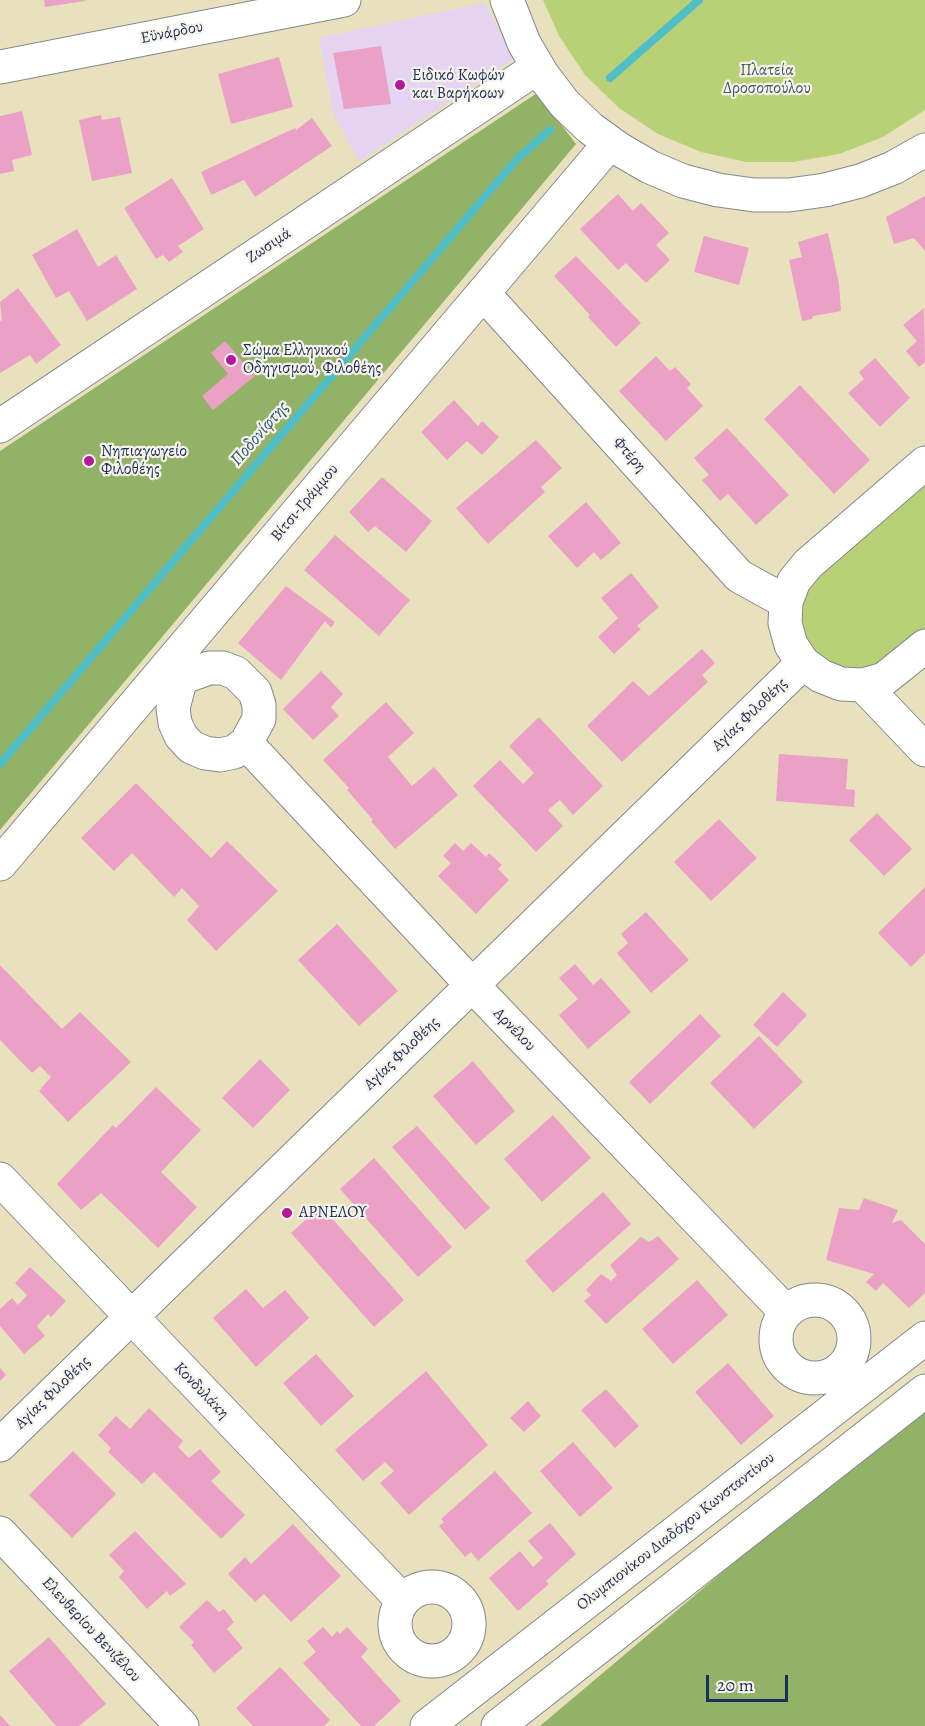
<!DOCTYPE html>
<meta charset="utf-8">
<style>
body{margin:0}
#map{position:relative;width:925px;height:1726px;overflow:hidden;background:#e9e1be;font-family:Alegreya,serif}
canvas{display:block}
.scale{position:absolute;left:706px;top:1675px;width:82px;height:27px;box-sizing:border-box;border:3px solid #1b2f5e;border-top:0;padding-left:8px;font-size:18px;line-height:21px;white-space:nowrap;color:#1b2f5e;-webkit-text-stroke:4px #f7f3e8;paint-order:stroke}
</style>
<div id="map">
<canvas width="925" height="1726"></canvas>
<div class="scale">20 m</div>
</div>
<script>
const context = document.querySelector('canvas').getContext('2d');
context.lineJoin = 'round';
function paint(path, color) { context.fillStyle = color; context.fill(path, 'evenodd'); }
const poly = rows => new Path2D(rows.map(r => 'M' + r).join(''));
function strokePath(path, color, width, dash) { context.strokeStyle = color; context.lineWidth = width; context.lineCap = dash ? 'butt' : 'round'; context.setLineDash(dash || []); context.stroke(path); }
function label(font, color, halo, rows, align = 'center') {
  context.font = font + ' Alegreya,serif'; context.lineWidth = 4.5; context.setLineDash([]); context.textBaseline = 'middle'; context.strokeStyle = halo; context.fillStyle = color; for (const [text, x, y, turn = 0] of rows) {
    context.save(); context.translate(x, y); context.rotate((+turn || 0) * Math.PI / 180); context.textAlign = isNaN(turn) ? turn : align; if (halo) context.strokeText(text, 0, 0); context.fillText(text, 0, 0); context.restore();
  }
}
paint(poly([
 [484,3,515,58,359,161,333,113,319,38]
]), '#e4d3f1');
paint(poly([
 [543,0,925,0,925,110,883,137,839,154,793,162,746,162,701,152,658,134,619,108,585,75,559,36],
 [925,479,925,629,883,665,847,673,814,656,799,629,800,599,807,585]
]), '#b9d176');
paint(poly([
 [537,93,576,144,0,830,0,451],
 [925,1406,925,1726,540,1726,790,1515]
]), '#92b367');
strokePath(poly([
 [610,78,699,0],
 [0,764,518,158,550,130]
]), '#50bec6', 8);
paint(poly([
 [44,0,85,0,85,1,45,7],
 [381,46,391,104,344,109,333,53],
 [279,57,293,107,231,124,218,74],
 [22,111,32,155,12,160,14,171,0,174,0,116],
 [101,115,102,120,120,117,132,173,92,181,79,120],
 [312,118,332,146,255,197,244,180,211,195,201,172,295,128,296,130],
 [172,178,204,229,178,246,183,252,169,262,163,255,156,259,124,208],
 [618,194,633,211,641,203,669,233,656,245,670,260,646,283,626,263,618,270,580,229],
 [925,196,925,251,914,238,894,244,886,217],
 [77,229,98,267,116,255,137,289,87,321,69,291,56,298,32,255],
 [828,233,839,284,841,311,813,316,812,319,802,321,789,260,802,257,798,242],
 [704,236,749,248,739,285,694,272],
 [576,256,641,323,616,347,588,317,590,315,554,276],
 [18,288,61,345,36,364,30,355,0,373,0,321,2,320,0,302],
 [924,308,925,362,919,367,906,351,917,341,903,325],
 [225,341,255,376,213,410,202,396,228,374,211,353],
 [656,356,670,371,675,367,691,384,687,388,703,406,666,441,619,391],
 [875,358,910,398,880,427,848,393,864,379,859,372],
 [800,385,870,460,834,494,764,419],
 [454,400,478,426,482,421,499,437,482,455,467,441,447,460,421,432],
 [727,428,789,495,756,525,728,494,720,501,702,480,709,475,694,458],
 [536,440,562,468,541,487,545,492,488,544,456,508],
 [382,477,432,521,406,552,375,526,368,532,349,512],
 [586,502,621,543,601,560,594,552,577,568,548,536],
 [335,535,410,600,379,636,304,570],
 [631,573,659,607,637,626,641,629,614,654,598,637,618,618,601,598],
 [286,586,335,622,331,628,325,621,281,680,238,643],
 [702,649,715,663,702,675,708,682,622,762,587,726,633,681,649,696],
 [321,671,343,694,331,707,339,716,313,740,283,709],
 [386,702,414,733,388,757,412,786,434,767,458,795,395,849,371,821,373,820,347,790,349,788,323,760],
 [539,717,603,786,573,815,560,800,548,810,563,826,536,852,473,786,500,760,523,784,534,773,509,746],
 [779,754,848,759,846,789,855,790,854,807,776,801],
 [136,783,211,858,227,841,278,891,216,951,187,920,199,906,182,888,174,897,132,853,114,871,81,838],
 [877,813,912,849,884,876,849,840],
 [719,819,757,858,711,901,674,862],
 [455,843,463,851,471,843,486,857,489,853,502,865,498,869,509,880,476,914,438,876,451,863,443,856],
 [925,887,925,953,911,967,878,933],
 [646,912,689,960,651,993,617,953,628,943,621,934],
 [337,924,398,991,359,1026,298,960],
 [575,964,593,985,601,978,631,1012,588,1049,559,1015,578,999,559,978],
 [0,965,62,1029,80,1012,131,1062,68,1122,39,1091,51,1077,40,1066,32,1073,0,1040],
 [783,992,807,1015,777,1047,753,1025],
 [700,1014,721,1036,650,1104,629,1082],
 [759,1036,803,1082,754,1129,710,1083],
 [260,1059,290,1090,253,1128,222,1098],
 [473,1061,515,1111,476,1145,433,1096],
 [156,1087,201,1130,161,1172,197,1207,158,1248,101,1193,81,1210,57,1184,113,1125,116,1128],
 [553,1115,591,1158,542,1202,504,1159],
 [417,1126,490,1208,465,1230,392,1147],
 [374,1158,452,1247,418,1277,340,1189],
 [603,1192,631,1224,553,1293,525,1261],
 [864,1198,898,1210,892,1223,901,1220,925,1244,925,1293,909,1308,883,1283,876,1291,866,1282,874,1274,826,1260,839,1208,859,1210],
 [321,1206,404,1300,374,1327,291,1233],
 [658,1236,679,1259,606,1324,584,1301,591,1295,586,1290,601,1274,611,1281,617,1275,610,1265,641,1237,649,1242],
 [30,1267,66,1301,51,1317,48,1314,37,1326,45,1336,24,1354,0,1326,0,1309,12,1298,18,1305,27,1295,15,1283],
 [697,1280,728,1315,673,1364,642,1329],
 [246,1289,263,1308,285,1290,309,1318,256,1367,213,1318],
 [316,1354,354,1396,321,1426,283,1383],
 [728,1363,774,1416,741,1445,695,1392],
 [0,1368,6,1375,0,1381],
 [426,1371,488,1445,409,1515,380,1483,394,1471,385,1462,363,1481,335,1450],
 [606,1389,639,1426,615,1448,581,1410],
 [528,1401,541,1416,524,1432,510,1418],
 [149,1408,183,1441,178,1447,189,1458,200,1449,221,1472,211,1481,245,1515,221,1539,154,1472,142,1484,108,1452,111,1448,98,1435,116,1416,130,1429],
 [573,1442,613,1488,580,1517,540,1471],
 [73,1451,116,1494,72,1538,29,1495],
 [495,1471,532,1513,478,1561,471,1552,465,1557,439,1526,444,1522,441,1519],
 [550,1523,576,1554,546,1581,549,1584,518,1611,489,1578,520,1551,533,1567,543,1558,528,1541],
 [293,1524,341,1576,291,1622,264,1594,255,1602,228,1574,245,1557,251,1564],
 [135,1531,186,1584,170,1596,167,1591,147,1609,119,1577,124,1571,109,1555],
 [207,1600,219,1612,224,1609,234,1622,227,1629,243,1648,214,1673,191,1645,194,1642,179,1627],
 [323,1627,332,1637,337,1631,340,1634,347,1627,368,1649,361,1657,401,1701,374,1726,361,1726,303,1663,316,1652,307,1641],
 [49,1637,106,1704,79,1726,56,1726,9,1671],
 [280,1667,330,1720,324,1726,253,1726,236,1708],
 [0,1715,10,1726,0,1726]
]), '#eaa1c5');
const minor = poly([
 [507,0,524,43,542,74,564,103,590,128,619,149,650,167,683,181,718,190,754,195,789,195,825,190,860,181,893,168,925,150],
 [0,67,344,0],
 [483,293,739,576,786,602],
 [0,426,538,67],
 [925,463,808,564,794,581,786,602,785,623,791,645,803,663,821,676,841,684,863,685,884,679,925,646],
 [209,668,223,668,236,673,255,692,259,705,259,719,246,743,234,752,220,755,205,753,191,747,181,736,175,723,173,708,181,678,209,668],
 [863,685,925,750],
 [246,743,473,986,786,1312],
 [0,864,610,143],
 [0,1179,403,1601],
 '776 1339a39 39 0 1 1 78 0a39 39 0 1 1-78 0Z',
 [0,1445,803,663],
 [0,1533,182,1726],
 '395 1624a37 37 0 1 1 74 0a37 37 0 1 1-74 0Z',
 [427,1726,925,1338],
 [498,1726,925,1391]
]);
strokePath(minor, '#82888e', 35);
strokePath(minor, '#fff', 33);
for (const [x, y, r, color] of [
 [400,85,6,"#b5179e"],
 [231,360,6,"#b5179e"],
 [89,461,6,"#b5179e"],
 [287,1213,6,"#b5179e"]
]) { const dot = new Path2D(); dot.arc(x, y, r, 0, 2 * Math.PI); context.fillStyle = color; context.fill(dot); strokePath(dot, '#f7f3e8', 2); }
label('16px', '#1b2f5e', '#f7f3e8', [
 ["Εϋνάρδου",172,33,-11],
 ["Ζωσιμά",269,246,-34],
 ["Φτέρη",629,455,48],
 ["Βίτσι-Γράμμου",305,503,-50],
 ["Αγίας Φιλοθέης",750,715,-44],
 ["Αρνέλου",514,1030,46],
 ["Αγίας Φιλοθέης",402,1054,-44],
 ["Κονδυλάκη",201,1391,46],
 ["Αγίας Φιλοθέης",53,1393,-44],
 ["Ολυμπιονίκου Διαδόχου Κωνσταντίνου",676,1532,-38],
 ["Ελευθερίου Βενιζέλου",91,1630,47]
]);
label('16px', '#425864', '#f7f3e8', [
 ["Πλατεία",767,71],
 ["Δροσοπούλου",767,89]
]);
label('16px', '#1b2f5e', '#f7f3e8', [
 ["Ειδικό Κωφών",412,76],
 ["και Βαρήκοων",412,94],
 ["Σώμα Ελληνικού",243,351],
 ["Οδηγισμού, Φιλοθέης",243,369],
 ["Νηπιαγωγείο",101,452],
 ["Φιλοθέης",101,470],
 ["ΑΡΝΕΛΟΥ",299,1213]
], 'left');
label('italic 18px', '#2b5a7d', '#f7f3e8', [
 ["Ποδονίφτης",260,434,-49]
]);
</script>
